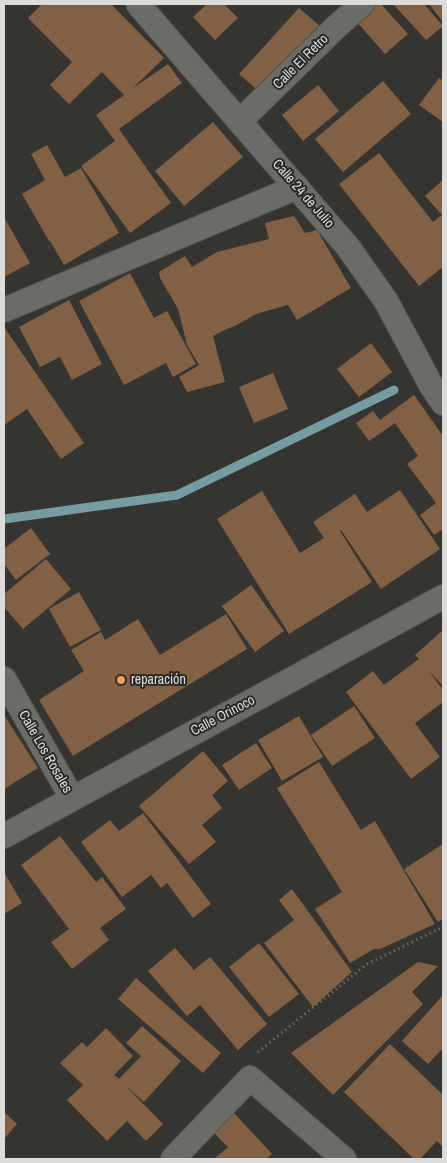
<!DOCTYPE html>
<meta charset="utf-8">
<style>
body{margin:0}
#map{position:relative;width:447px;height:1163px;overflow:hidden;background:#353431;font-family:"Archivo Narrow",sans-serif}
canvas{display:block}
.frame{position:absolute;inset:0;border:5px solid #dddcdb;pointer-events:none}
</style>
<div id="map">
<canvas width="447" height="1163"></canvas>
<div class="frame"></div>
</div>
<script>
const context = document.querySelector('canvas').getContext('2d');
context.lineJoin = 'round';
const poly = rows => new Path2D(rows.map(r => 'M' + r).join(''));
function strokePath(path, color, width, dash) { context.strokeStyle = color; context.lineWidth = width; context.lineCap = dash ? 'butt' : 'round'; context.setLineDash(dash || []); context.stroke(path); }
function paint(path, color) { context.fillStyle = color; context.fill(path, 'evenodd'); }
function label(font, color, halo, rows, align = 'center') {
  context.font = font + ' "Archivo Narrow",sans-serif'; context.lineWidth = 4; context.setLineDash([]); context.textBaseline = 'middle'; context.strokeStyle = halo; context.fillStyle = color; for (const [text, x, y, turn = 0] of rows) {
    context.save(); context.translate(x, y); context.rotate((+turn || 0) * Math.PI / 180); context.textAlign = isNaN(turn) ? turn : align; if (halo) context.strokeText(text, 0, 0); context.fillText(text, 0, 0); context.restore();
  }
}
strokePath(poly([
 [4,519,177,495,394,390]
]), '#759ca1', 9);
paint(poly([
 [42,4,111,4,164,58,133,88,168,64,182,83,119,129,171,203,130,233,81,166,115,141,96,115,124,95,102,72,69,104,50,85,72,62,28,18],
 [207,4,224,4,238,18,215,40,193,17],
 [377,4,381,4,408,34,385,54,357,22],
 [393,4,424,4,443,26,426,40],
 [429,4,443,4,443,22],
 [299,8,321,27,262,94,239,74],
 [439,78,443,81,443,122,419,105],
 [383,81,411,114,343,172,315,139],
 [318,85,339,111,303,141,282,115],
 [213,122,243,157,184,206,155,171],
 [47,145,65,177,81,168,119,233,64,265,50,241,49,241,22,194,45,180,31,154],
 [379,153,433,222,442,215,425,196,443,180,443,267,419,286,339,184],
 [294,216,305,233,317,230,351,288,297,320,288,305,256,314,235,326,229,328,213,336,225,382,187,392,179,377,199,365,187,345,178,309,160,278,159,272,185,256,192,267,217,252,269,239,265,223],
 [4,217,30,263,4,277],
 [130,273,154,318,167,311,196,364,173,377,166,363,124,385,79,301],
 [69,300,102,364,72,380,60,357,40,367,19,327],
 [4,327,84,443,61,459,27,409,4,425],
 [371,343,392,372,359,397,337,369],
 [273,373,288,409,254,423,239,387],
 [414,395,443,436,443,529,434,535,420,515,436,503,407,464,418,456,395,423,369,441,356,423,373,411,380,420],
 [400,490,440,549,381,589,341,530,340,531,372,582,289,634,217,519,262,491,300,553,324,538,313,522,355,494,367,512],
 [31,528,50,554,16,580,4,564,4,549],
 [46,559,71,589,23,629,4,607,4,594],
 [251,585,284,631,255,652,222,606],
 [79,592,101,630,70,647,49,609],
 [226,614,247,649,73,756,39,700,84,671,71,650,101,632,105,640,138,619,160,655],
 [443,630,443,686,429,671,443,690,443,702,415,723,440,757,411,779,346,692,373,671,384,685,419,659,415,655],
 [354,706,375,738,332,766,311,735],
 [4,715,38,768,4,789],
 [299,716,323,757,282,781,258,740],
 [256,743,272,768,239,790,222,765],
 [203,751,228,781,212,795,222,808,202,825,216,842,189,864,139,806],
 [319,762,361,830,375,821,435,924,380,949,374,949,350,963,315,909,342,892,277,788],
 [143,813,211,904,193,918,167,883,161,888,151,875,122,897,81,842,110,820,119,831],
 [60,836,96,882,102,877,126,909,100,928,109,940,72,969,51,942,69,929,21,865],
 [443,844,443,919,438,922,404,869],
 [4,872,22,903,4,914],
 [292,889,352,972,313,1007,264,943,294,920,279,900],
 [259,943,299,994,269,1017,229,967],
 [175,948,194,970,210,957,267,1024,238,1050,200,1005,187,1016,148,971],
 [418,962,438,966,412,992,423,1004,333,1095,291,1053],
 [136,978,221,1053,203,1073,118,999],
 [443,995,443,1048,428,1064,402,1041],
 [142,1026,181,1061,144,1102,126,1086,163,1124,146,1141,127,1121,107,1141,67,1100,83,1085,60,1063,82,1042,87,1047,106,1028,133,1056,114,1075,119,1079,141,1056,126,1043],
 [390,1044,443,1095,443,1147,437,1141,420,1159,414,1159,344,1092],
 [4,1112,17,1124,4,1139],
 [234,1113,272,1154,266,1159,214,1159,228,1147,213,1132]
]), '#826043');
const street = poly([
 [138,4,348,247,386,301,431,385,443,403],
 [240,121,336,27,362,4],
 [4,310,297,187],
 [4,679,72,798],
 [4,836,443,597],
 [173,1159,250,1078,344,1159]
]);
strokePath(street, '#53524f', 26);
strokePath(poly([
 [258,1052,367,964,443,927]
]), '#7d7c7a', 3, [1, 4]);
strokePath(street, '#6c6b68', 24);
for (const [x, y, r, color] of [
 [121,680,5,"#fb9e51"]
]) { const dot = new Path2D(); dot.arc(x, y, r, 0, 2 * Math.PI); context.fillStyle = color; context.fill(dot); strokePath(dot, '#2b2a27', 2); }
label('14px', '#dddcdb', '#2b2a27', [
 ["Calle El Retro",301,62,-45],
 ["Calle 24 de Julio",303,194,49],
 ["Calle Orinoco",223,716,-28],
 ["Calle Los Rosales",45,752,60]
]);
label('14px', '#dddcdb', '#2b2a27', [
 ["reparación",131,680]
], 'left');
</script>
